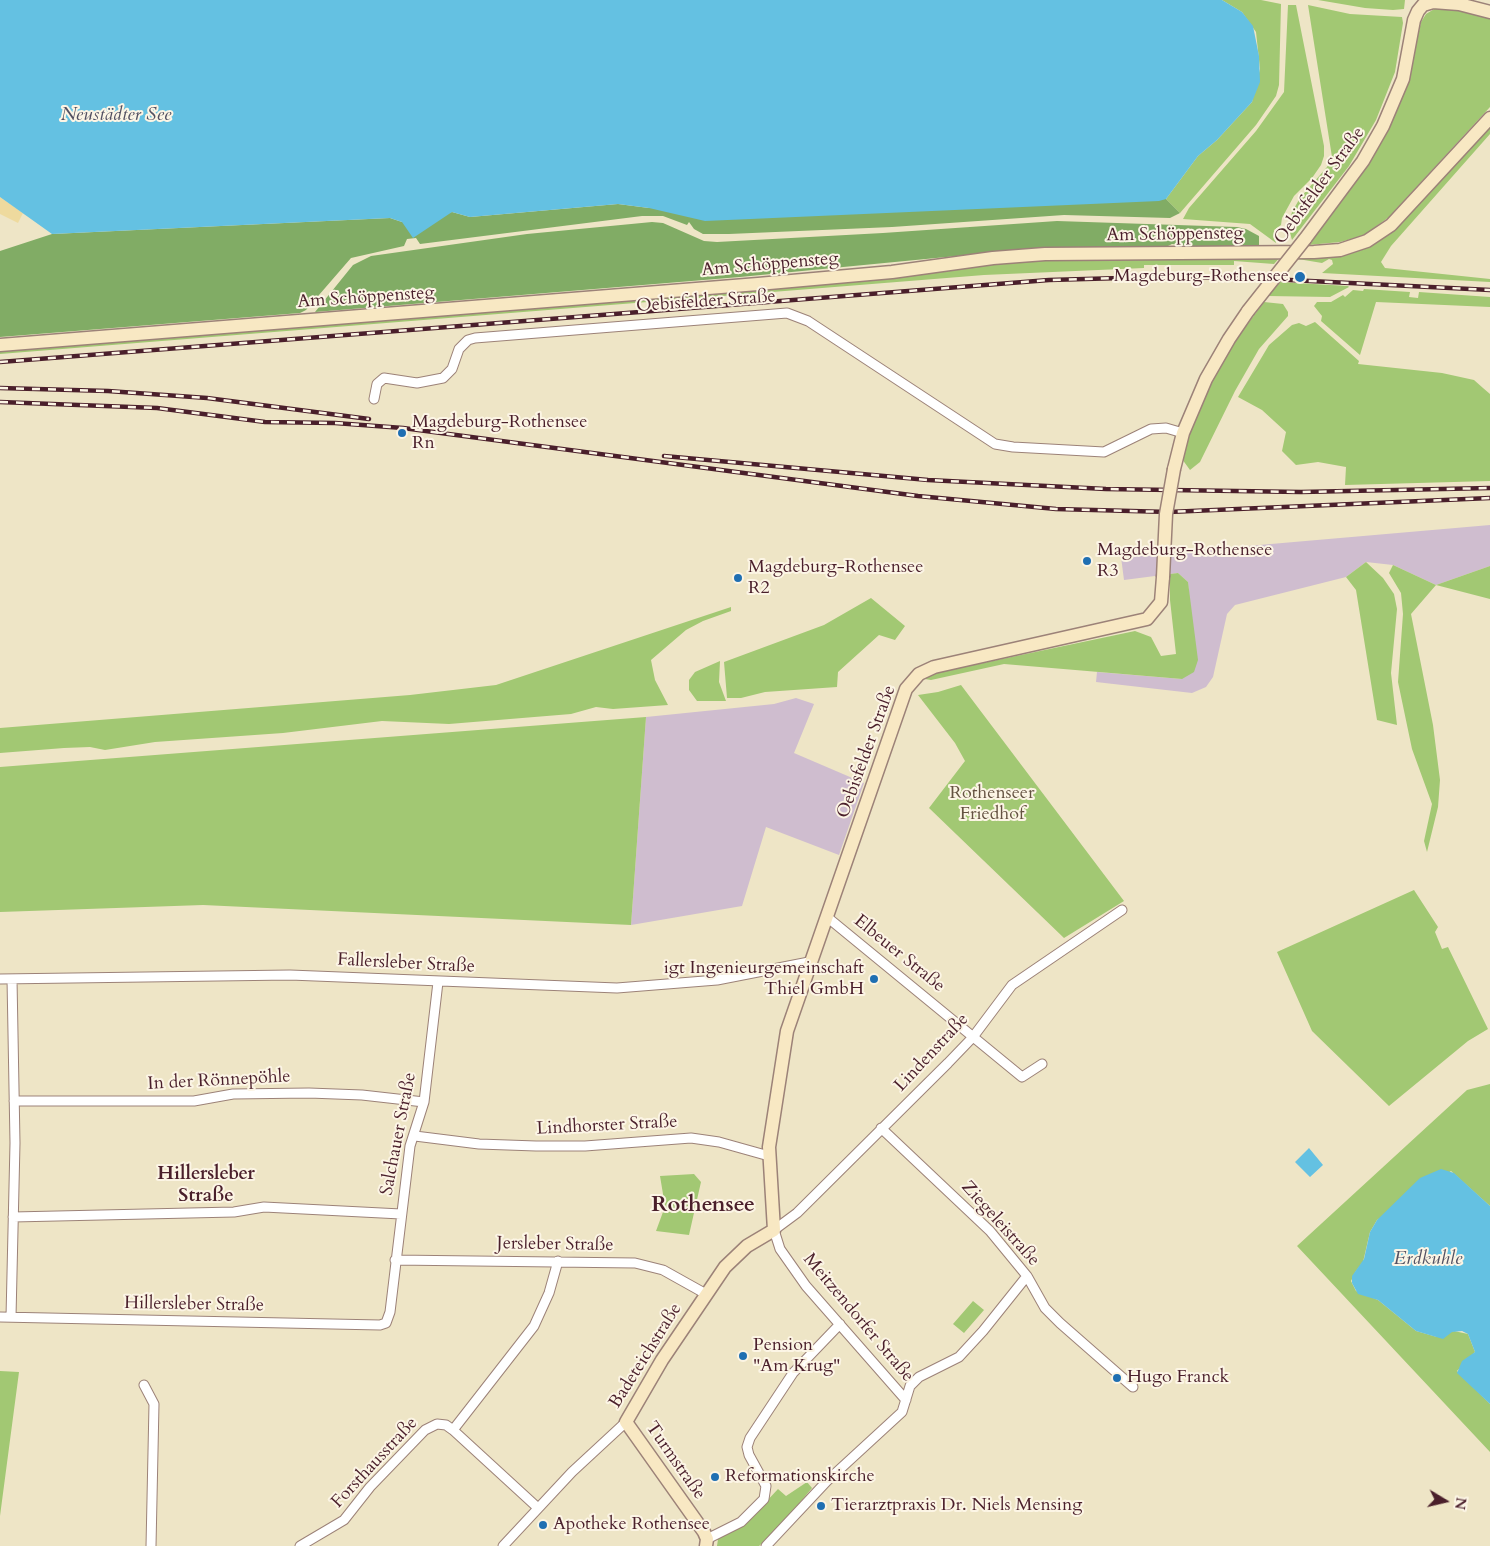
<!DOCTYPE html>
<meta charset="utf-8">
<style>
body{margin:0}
#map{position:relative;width:1490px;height:1546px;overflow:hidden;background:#eee5c6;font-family:Cardo,serif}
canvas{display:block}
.north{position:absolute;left:1420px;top:1476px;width:50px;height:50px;-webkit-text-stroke:4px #fcf5e5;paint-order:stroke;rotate:99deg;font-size:14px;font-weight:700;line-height:20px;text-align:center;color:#4a1f2b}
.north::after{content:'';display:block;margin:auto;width:18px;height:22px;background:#4a1f2b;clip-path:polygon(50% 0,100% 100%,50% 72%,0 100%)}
</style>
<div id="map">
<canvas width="1490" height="1546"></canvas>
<div class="north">N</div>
</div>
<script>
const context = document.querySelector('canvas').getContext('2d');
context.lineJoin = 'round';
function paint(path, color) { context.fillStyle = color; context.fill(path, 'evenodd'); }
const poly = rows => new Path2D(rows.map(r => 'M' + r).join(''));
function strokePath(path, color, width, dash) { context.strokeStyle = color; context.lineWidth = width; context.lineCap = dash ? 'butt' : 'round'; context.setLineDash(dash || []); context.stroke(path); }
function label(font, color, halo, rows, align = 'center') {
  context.font = font + ' Cardo,serif'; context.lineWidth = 4; context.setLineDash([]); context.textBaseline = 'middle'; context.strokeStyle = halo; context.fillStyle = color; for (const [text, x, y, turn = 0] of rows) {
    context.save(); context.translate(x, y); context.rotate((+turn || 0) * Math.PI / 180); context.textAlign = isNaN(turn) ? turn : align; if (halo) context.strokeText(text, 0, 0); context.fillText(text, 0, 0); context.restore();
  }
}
paint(poly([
 [1490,525,1490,566,1436,585,1393,565,1366,562,1346,577,1235,605,1227,614,1213,677,1206,687,1192,693,1096,682,1097,672,1182,679,1190,613,1188,582,1178,573,1124,580,1121,557],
 [796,698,814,704,794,753,864,783,839,855,766,827,742,906,631,925,646,717,774,704]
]), '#cfbdcf');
paint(poly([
 [1222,0,1261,0,1281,4,1279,85,1276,96,1256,125,1180,213,1166,199,1198,156,1217,140,1252,102,1260,69,1256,32,1242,12],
 [1318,0,1405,0,1404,9,1393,10,1365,8],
 [1288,5,1296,5,1324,146,1324,156,1321,165,1312,178,1294,196,1282,218,1281,225,1274,230,1276,243,1250,224,1183,219,1189,208,1256,131,1284,92],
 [1308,5,1350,14,1402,17,1403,23,1395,72,1376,120,1349,166,1292,240,1288,226,1292,212,1300,198,1327,167,1332,157],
 [1436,8,1455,9,1490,17,1490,107,1389,217,1363,236,1340,242,1308,245,1369,163,1390,126,1409,76,1421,22,1426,14],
 [1490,124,1490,134,1391,246,1381,262,1385,268,1490,279,1490,282,1322,273,1333,264,1332,260,1329,259,1322,263,1298,259,1300,256,1344,254,1356,251,1389,234],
 [1282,255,1274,264,1234,261,1234,265,1144,265,1144,268,984,275,0,354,0,348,887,277,933,273,982,264,1050,259],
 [1279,282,1348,286,1349,287,1330,297,1268,296],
 [1364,289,1410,292,1409,297,1418,298,1419,292,1490,297,1490,307,1376,302,1360,355,1321,321,1322,316,1314,306,1317,302,1331,302,1343,295,1345,297,1353,290,1363,291],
 [1264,302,1283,304,1288,312,1288,316,1259,349,1235,391,1200,462,1190,470,1182,459,1190,431,1209,386,1226,353],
 [1315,322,1359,361,1358,364,1442,373,1474,380,1483,388,1490,394,1490,481,1345,485,1346,467,1318,462,1296,465,1282,451,1286,432,1262,410,1238,397,1269,345,1292,325,1299,323,1306,326],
 [1366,562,1383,578,1394,594,1397,609,1391,673,1397,725,1377,720,1356,590,1346,577],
 [1393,565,1436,585,1490,566,1490,599,1436,585,1411,614,1433,725,1440,780,1438,807,1427,852,1424,841,1432,804,1412,749,1398,682,1403,614,1401,593,1389,573],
 [1178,573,1188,582,1198,660,1194,672,1182,679,1004,664,931,680,925,679,926,675,1135,631,1151,637,1161,656,1176,654,1170,600,1170,574],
 [871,598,905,626,895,640,879,635,838,672,837,687,765,692,741,698,727,698,724,662,824,625],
 [731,607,731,611,703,621,686,630,651,660,655,680,668,705,613,709,596,707,571,714,449,724,382,721,283,733,155,742,105,750,90,747,64,748,0,753,0,728,410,695,496,685],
 [720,661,719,682,726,701,697,701,689,690,689,680,695,672],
 [961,685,1124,901,1064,938,929,808,965,761,955,743,918,695,938,692],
 [646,717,631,925,203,905,0,912,0,767],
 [1414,890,1438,927,1435,932,1442,949,1448,947,1488,1029,1468,1041,1389,1106,1312,1031,1277,952],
 [1490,1084,1490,1206,1451,1171,1377,1220,1370,1232,1363,1262,1356,1271,1351,1281,1356,1291,1378,1300,1416,1331,1437,1337,1454,1331,1468,1334,1475,1352,1457,1371,1490,1404,1490,1452,1297,1246,1467,1090],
 [694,1174,701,1182,689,1235,656,1231,663,1212,664,1200,660,1176],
 [973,1301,984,1310,964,1333,953,1324],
 [0,1371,19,1372,0,1516],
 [807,1482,812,1488,782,1524,759,1546,717,1546,718,1539,737,1529,751,1518,778,1489,786,1496]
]), '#a2c873');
paint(poly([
 [1166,199,1180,213,1170,218,1064,215,892,227,729,234,703,234,694,229,689,222,687,225,663,216,642,216,420,244,416,238,407,239,404,246,351,258,306,310,300,313,0,337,0,251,52,234,390,218,402,222,452,212,470,217,618,204,649,208],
 [1057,221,1237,227,1246,229,1259,236,1259,246,1198,247,1172,244,1166,247,998,252,740,277,315,312,353,265,371,256,527,234,652,222,663,223,704,241,717,242,883,233]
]), '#81ac65');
paint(poly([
 [0,197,23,213,18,223,0,214]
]), '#eeda9e');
paint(poly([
 [0,0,1222,0,1242,12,1253,26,1259,56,1260,82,1252,102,1217,140,1198,156,1166,199,1159,201,705,221,649,208,618,204,470,217,452,212,413,238,402,222,390,218,52,234,0,197],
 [1309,1148,1323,1165,1310,1177,1295,1162],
 [1441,1169,1454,1173,1490,1206,1490,1404,1457,1373,1462,1361,1475,1352,1468,1334,1462,1331,1452,1332,1443,1339,1416,1331,1378,1300,1358,1294,1352,1283,1352,1276,1364,1259,1370,1232,1377,1220,1420,1178]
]), '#64c1e2');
const street = poly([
 [374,399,377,384,384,378,417,383,443,378,452,369,459,349,468,340,475,338,787,313,808,321,995,444,1013,447,1104,452,1151,429,1166,428,1183,433],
 [827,917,1022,1077,1042,1064],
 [0,979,290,975,617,988,717,980,809,962],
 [14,1101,194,1101,233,1094,309,1093,362,1095,424,1102],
 [881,1128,990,1231,1027,1276,1045,1308,1060,1323,1133,1387],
 [415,1136,479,1144,536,1146,585,1146,691,1138,719,1142,769,1156],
 [13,1217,234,1212,264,1207,401,1214],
 [395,1260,635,1263,663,1270,706,1294],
 [0,1317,380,1325,386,1323,390,1312,410,1146,424,1102,438,982],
 [11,1317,15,1143,12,979],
 [144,1385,154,1404,151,1546],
 [906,1400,806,1286,780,1249,774,1230,797,1213,948,1063,973,1037,1012,985,1122,910],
 [453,1430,534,1326,549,1293,558,1261],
 [707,1539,741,1522,764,1499,766,1486,749,1455,747,1447,750,1438,793,1373,840,1324],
 [300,1546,344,1520,370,1487,425,1430,437,1424,446,1425,453,1430,538,1508],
 [503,1546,572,1472,626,1422],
 [766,1546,827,1481,902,1412,910,1386,919,1377,959,1357,983,1331,1027,1276]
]);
const secondary = poly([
 [1305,239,1363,161,1383,126,1403,79,1414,20,1418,11,1423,5,1433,2,1459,4,1490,12],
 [0,345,758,284,892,272,993,258,1045,254,1314,252,1340,250,1367,241,1391,225,1490,118],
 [1174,469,1183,433,1206,379,1229,339,1248,311],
 [706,1546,707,1539,704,1532,626,1422,662,1360,725,1267,747,1246,774,1230,769,1147,787,1031,906,689,919,674,934,667,1147,619,1161,602,1163,577]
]);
strokePath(street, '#9c8278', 11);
strokePath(secondary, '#9c8278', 15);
strokePath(street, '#fff', 9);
strokePath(secondary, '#f8e8c3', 12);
const rail = poly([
 [0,362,1049,280,1158,277,1250,278,1490,290],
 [0,388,108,391,207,398,369,419],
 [0,402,157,408,265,422,335,423,403,428,918,496,1056,509,1169,512,1490,498],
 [664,456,928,480,1106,489,1301,492,1490,488]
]);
strokePath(rail, '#4a1f2b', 4.5);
strokePath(rail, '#fcf5e5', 2.5, [8]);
const secondaryBridge = poly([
 [1248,311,1305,239],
 [1163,577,1166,514,1174,469]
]);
strokePath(secondaryBridge, '#9c8278', 15, []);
strokePath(secondaryBridge, '#f8e8c3', 12);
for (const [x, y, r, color] of [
 [1300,277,6,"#1f6fb2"],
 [402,433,5,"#1f6fb2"],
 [1087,561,5,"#1f6fb2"],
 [738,578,5,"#1f6fb2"],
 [874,979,5,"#1f6fb2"],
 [743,1356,5,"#1f6fb2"],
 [1117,1378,5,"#1f6fb2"],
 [715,1477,5,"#1f6fb2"],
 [821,1506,5,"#1f6fb2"],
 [543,1525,5,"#1f6fb2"]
]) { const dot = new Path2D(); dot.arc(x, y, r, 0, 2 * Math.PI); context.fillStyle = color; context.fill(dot); strokePath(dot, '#fcf5e5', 2); }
label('18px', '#4a1f2b', '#fcf5e5', [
 ["Oebisfelder Straße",1320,186,-54],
 ["Am Schöppensteg",1175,235,-1],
 ["Am Schöppensteg",770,265,-5],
 ["Am Schöppensteg",366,298,-4],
 ["Oebisfelder Straße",706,302,-4],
 ["Oebisfelder Straße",867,752,-70],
 ["Elbeuer Straße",899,954,39],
 ["Fallersleber Straße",406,964,3],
 ["Lindenstraße",932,1053,-47],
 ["In der Rönnepöhle",219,1081,-3],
 ["Lindhorster Straße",607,1126,-3],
 ["Salchauer Straße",399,1134,-79],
 ["Ziegeleistraße",1000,1224,48],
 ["Jersleber Straße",555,1245,1],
 ["Hillersleber Straße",194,1305,1],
 ["Meitzendorfer Straße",858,1318,50],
 ["Badeteichstraße",646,1356,-58],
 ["Turmstraße",675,1461,55],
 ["Forsthausstraße",375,1463,-47]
]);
label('18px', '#4a1f2b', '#fcf5e5', [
 ["Magdeburg-Rothensee",1289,277,"right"],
 ["Magdeburg-Rothensee",412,423],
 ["Rn",412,444],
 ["Magdeburg-Rothensee",1097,551],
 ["R3",1097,572],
 ["Magdeburg-Rothensee",748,568],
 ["R2",748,589],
 ["igt Ingenieurgemeinschaft",864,969,"right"],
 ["Thiel GmbH",864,990,"right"],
 ["Pension",753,1346],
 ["\"Am Krug\"",753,1367],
 ["Hugo Franck",1127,1378],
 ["Reformationskirche",725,1477],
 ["Tierarztpraxis Dr. Niels Mensing",831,1506],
 ["Apotheke Rothensee",553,1525]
], 'left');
label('18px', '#645241', '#fcf5e5', [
 ["Rothenseer",992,794],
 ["Friedhof",992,815]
]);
label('italic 19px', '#525062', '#fcf5e5', [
 ["Neustädter See",116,116],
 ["Erdkuhle",1428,1260]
]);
label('bold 19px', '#4a1f2b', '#fcf5e5', [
 ["Hillersleber",206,1175],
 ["Straße",206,1197]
]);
label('bold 22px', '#4a1f2b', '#fcf5e5', [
 ["Rothensee",703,1206]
]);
</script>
